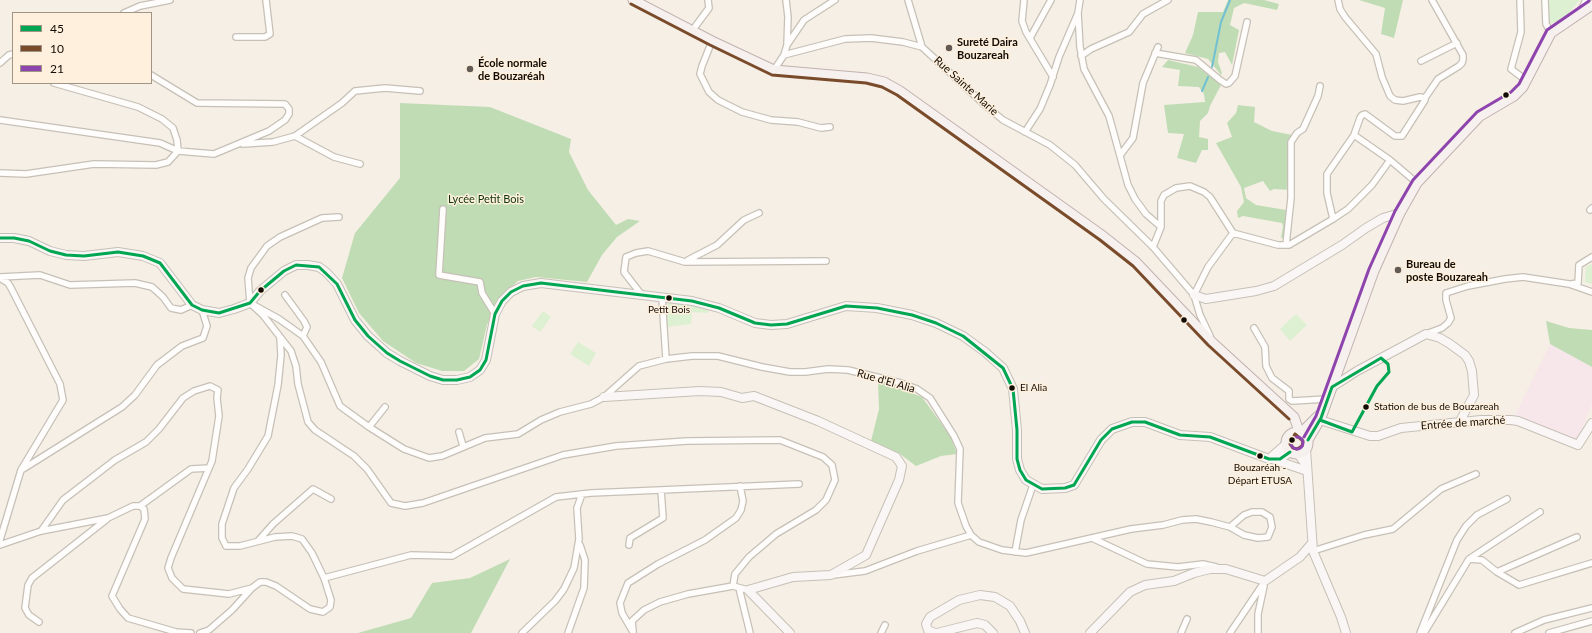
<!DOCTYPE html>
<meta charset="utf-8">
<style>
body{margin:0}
#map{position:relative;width:1592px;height:633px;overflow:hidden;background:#f6efe5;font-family:Lato,sans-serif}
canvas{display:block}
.legend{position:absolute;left:12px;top:12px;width:140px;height:72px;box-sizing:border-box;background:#fef0dd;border:1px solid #a09587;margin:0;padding:5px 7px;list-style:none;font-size:12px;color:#120c05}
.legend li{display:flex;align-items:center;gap:8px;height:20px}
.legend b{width:20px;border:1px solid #a09587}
</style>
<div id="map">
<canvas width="1592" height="633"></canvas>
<ul class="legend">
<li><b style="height:5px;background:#00a651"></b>45</li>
<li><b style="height:5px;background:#7a4b2a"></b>10</li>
<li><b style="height:5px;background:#8e44ad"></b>21</li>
</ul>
</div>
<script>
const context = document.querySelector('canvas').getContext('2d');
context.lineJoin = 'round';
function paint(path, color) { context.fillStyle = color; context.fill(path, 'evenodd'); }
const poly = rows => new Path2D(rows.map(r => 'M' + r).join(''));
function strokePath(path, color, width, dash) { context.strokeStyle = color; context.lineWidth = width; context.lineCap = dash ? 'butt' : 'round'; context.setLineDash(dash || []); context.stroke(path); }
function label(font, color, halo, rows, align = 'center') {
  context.font = font + ' Lato,sans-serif'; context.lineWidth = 3; context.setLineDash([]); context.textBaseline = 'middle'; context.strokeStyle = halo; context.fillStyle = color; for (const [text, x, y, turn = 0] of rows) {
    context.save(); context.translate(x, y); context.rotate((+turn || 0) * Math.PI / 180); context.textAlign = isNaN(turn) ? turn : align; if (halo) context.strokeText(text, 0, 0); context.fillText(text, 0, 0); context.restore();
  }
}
paint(poly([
 [1550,344,1592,367,1592,404,1578,440,1515,415]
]), '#f7e7ea');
paint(poly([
 [1547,0,1580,0,1569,13,1556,23,1549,23],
 [1592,264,1592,284,1585,282,1586,267],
 [668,303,692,304,709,308,708,313,692,312,691,324,667,327,666,309],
 [543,311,551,317,540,332,532,326],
 [1296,314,1307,325,1290,341,1280,329],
 [578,342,596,353,589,366,570,354]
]), '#ddf0d1');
paint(poly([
 [1228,0,1264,0,1279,4,1277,10,1244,3,1234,8,1230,25,1239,30,1232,65,1225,52,1219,53,1218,62,1222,73,1221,75,1208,59,1185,53,1193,35,1198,12,1223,12],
 [1359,0,1403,0,1394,38,1381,34,1385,8],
 [1168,60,1198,67,1221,85,1210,106,1208,113,1200,121,1199,137,1208,139,1208,150,1202,150,1196,163,1177,158,1184,134,1168,133,1164,105,1205,102,1204,94,1199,87,1178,86,1180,70,1162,67],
 [400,103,490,107,571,139,569,152,588,190,616,225,628,219,640,221,617,237,602,255,587,282,536,277,518,281,498,299,487,325,479,359,464,371,442,371,416,363,383,341,359,313,342,278,355,233,400,178],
 [1238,105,1255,107,1254,122,1272,131,1292,135,1289,146,1290,190,1274,189,1270,191,1263,181,1244,188,1246,198,1256,205,1286,210,1284,238,1281,238,1283,226,1282,223,1243,216,1238,218,1237,211,1244,202,1241,187,1216,143,1232,137,1227,123,1236,113],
 [1546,321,1569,328,1592,330,1592,367,1550,344],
 [878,380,922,397,951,437,957,454,941,456,916,466,900,454,871,441,879,409],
 [510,559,471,633,358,633,411,618,432,583,470,578]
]), '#c0dcb4');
strokePath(poly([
 [1212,67,1221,22,1230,0],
 [1202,91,1208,77]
]), '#72c0d1', 2);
const street = poly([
 [786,0,788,17,787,45],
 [908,0,922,47],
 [1024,0,1022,21,1026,32,1053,77],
 [1338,0,1340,9,1345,17,1376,54,1382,77,1390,96,1395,100,1403,101,1420,97,1425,98,1425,100,1402,136,1395,136,1365,114,1362,115,1360,118,1354,135],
 [1520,0,1521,32,1511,69,1527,81],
 [1545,0,1546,24,1551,33],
 [1580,12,1586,0],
 [124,13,140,6,170,0],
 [1078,13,1080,47,1084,69,1109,116,1128,185,1135,199,1146,214,1161,227,1153,247],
 [692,31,709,8,708,0],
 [236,37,265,37,270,34,266,0],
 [1030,38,1051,0],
 [712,41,702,66,700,74,709,92,718,100,742,112,771,120,798,122,821,128,830,127],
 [1155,53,1196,60,1220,80,1226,84,1229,83,1235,76,1247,22],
 [784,55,787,45,804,20,835,0],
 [1081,56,1091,49,1129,32,1143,14,1168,0],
 [1421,61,1457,43],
 [0,63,9,55,13,54],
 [774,70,784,55,845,39,871,38,903,42,922,47,986,106,1003,120,1050,145,1075,165,1104,199,1153,247,1194,295,1200,315,1210,336],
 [1425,98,1438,79,1459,66,1462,63,1463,59,1463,55,1432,0],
 [0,120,160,143,178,151,214,154,269,131,285,120,289,114,289,109,285,104,197,103,151,75],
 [1025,132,1040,109,1050,85,1059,57,1078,13,1080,0],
 [295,136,334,157,360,164],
 [243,144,273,142,295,136,342,103,355,91,385,88,420,91],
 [1121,154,1133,138,1143,83,1158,47],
 [0,173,26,174,94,164,156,165,168,162,178,151,177,140,173,128,162,119,138,107,54,83],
 [443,209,439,275,480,282,482,293,495,314],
 [1590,210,1592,208],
 [339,217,322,218,280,237,267,246,251,268,248,278,250,303,263,315,291,351,296,366,298,384,308,422,315,430,354,456,367,469,391,503,405,506,423,503,563,455,616,446,687,441,780,440,823,457,832,465,835,480,826,500,816,510,776,534,749,557,735,574,733,586],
 [1333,219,1327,193,1327,174,1354,135,1390,160,1417,183],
 [1161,227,1161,201,1164,195,1176,188,1190,186,1204,192,1210,197,1233,233,1278,245,1289,245,1333,219,1348,209,1372,185,1390,160],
 [1286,245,1291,198,1291,142,1297,133,1303,129,1318,96,1320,86],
 [688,260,717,245,744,220,759,213],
 [0,277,40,275,70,285,135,283,152,287,163,297,171,308,181,310,192,305],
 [0,278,8,283,11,288,60,384,63,400,21,470,0,540],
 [1571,284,1578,283,1579,265,1592,257],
 [641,294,624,272,626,257,636,253,648,251,685,262,826,261],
 [285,295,304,321,307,327,303,336],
 [1194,295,1208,267,1233,233],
 [662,298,666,359],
 [250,303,279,319,303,336,321,362,340,406,369,427,404,449,429,458,442,456,485,438,518,434,541,420,560,412,591,404,604,397,639,366,666,359,692,356,718,356,762,367,790,372,805,372,828,369,848,370,901,383,917,389,930,398,954,436,960,449,958,503,966,526,971,535,979,542,1002,550,1026,553,1131,529,1163,525,1182,520,1196,519,1211,522,1230,527,1244,535,1258,538,1268,537,1272,527,1270,517,1262,512,1252,512,1244,515,1230,527],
 [1254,328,1265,347,1266,366,1272,378,1289,391,1289,399,1292,401,1327,399],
 [1426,334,1442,328,1448,323,1451,318,1446,300,1446,293,1468,286,1505,279,1523,277,1569,284,1592,292],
 [369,427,385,407],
 [459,432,463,446],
 [23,469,122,407,135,395,157,365,182,346,203,338,207,326,202,310],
 [140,506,191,469,209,468],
 [41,531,63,500,115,460,146,442,159,429,183,398,194,391,210,386,218,390,217,398,219,416,212,461,171,558,168,568,172,578,183,589,229,594,252,588],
 [1092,538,1147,564,1178,567,1203,564,1216,567],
 [258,541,273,524,313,489,331,499],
 [0,545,41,531,108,518,133,506,140,506,144,509,145,519,112,596,120,609,128,618,176,632,191,633],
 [629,545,630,538,663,518,661,490],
 [1313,551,1364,535,1393,529,1441,489,1476,474],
 [1015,552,1021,520,1033,485],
 [1469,559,1540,512],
 [1497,572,1577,537],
 [833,575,865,571,917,551,971,535],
 [324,578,411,555,452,556,556,497,591,493,799,484],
 [739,588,750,633],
 [39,622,29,615,25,608,28,585,32,578,107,519],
 [633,631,632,621,644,610,660,602,688,594,733,586,748,590],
 [633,632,622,613,620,603,628,583,658,564,705,540,736,518,741,510,743,501,740,486],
 [200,633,209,630,232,610,252,588,260,582,266,582,276,586,310,609,323,612,330,607,331,600,324,578,312,553,302,539,292,536,275,537,240,546,226,546,222,538,222,524,234,488,248,469,268,436,278,385,281,355,280,338],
 [522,633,555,601,564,589,574,568,579,539,577,508,582,494],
 [568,633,584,588,585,560,580,545],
 [881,633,885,625],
 [1181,633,1187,619],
 [1230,633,1265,581],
 [1258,633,1258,614,1264,586],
 [1420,633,1457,540,1466,526,1477,515,1507,499],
 [1424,633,1469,559,1482,560,1497,572,1519,585,1592,563],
 [1515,633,1544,620,1592,608],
 [1549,633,1592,621]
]);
const secondary = poly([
 [0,238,14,238,29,241,50,251,66,255,84,256,118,252,143,256,160,263,192,305,202,310,219,313,234,309,250,303,260,291,284,271,296,265,308,265,319,267,327,273,337,284,355,320,368,336,387,353,400,361,430,376,443,380,457,380,470,377,480,370,486,360,495,314,502,301,511,292,523,286,541,283,692,301,719,308,755,323,771,325,787,324,846,306,877,308,912,315,936,323,963,336,985,352,1003,368,1013,389,1017,430,1017,459,1020,470,1026,480,1042,489,1065,488,1074,485,1101,440,1112,429,1132,422,1145,422,1180,435,1210,437,1269,459,1280,459,1290,452],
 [1194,295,1206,299,1256,291,1274,286,1342,245,1366,228,1383,218,1400,213],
 [1332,387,1357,371,1426,334,1440,338,1450,344,1465,355,1469,361,1472,371,1474,395,1459,423],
 [604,397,700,391,721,392,742,398,754,396,818,421,896,457,902,466,899,480,866,555,831,575,793,577,748,590,790,633],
 [1320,420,1370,436,1378,436,1401,428,1481,420,1511,420,1518,421,1578,445,1592,423],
 [1306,449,1313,551,1341,617,1346,633],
 [1298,454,1306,465],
 [1269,459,1285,445],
 [1275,460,1307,471],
 [935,633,928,630,926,624,930,617,959,600,980,595,995,597,1010,606,1020,621,1025,633],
 [937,633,977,623,985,625,993,633],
 [1090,633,1130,592,1145,585,1174,581,1194,573,1210,569,1226,569,1265,581,1300,557,1312,543]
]);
const primary = poly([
 [633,0,712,41,774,70,867,78,884,82,900,91,1103,236,1136,262,1212,342,1294,417,1299,431],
 '1286 443a11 11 0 1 1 22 0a11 11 0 1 1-22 0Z',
 [1302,432,1318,416],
 [1308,440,1321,418,1374,271,1400,213,1417,183,1480,116,1514,96,1523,87,1551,33,1592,5]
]);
strokePath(street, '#c6c0b7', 8);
strokePath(secondary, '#c6c0b7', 10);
strokePath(primary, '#c1b2af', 11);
strokePath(street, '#fefdfb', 5.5);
strokePath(secondary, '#faf6f5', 8);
strokePath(primary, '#f6f0ee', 9);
strokePath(poly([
 [0,238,14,238,29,241,50,251,66,255,84,256,118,252,143,256,160,263,192,305,202,310,219,313,250,303,260,291,284,271,296,265,319,267,337,284,355,320,368,336,387,353,400,361,430,376,443,380,457,380,470,377,480,370,486,360,495,314,502,301,511,292,523,286,541,283,692,301,719,308,755,323,771,325,787,324,846,306,877,308,912,315,936,323,963,336,1003,368,1013,389,1017,430,1017,459,1020,470,1026,480,1042,489,1065,488,1074,485,1101,440,1112,429,1132,422,1145,422,1180,435,1210,437,1269,459,1280,459,1290,452],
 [1308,440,1321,418,1332,387,1381,358,1388,364,1389,372,1377,386,1352,432,1320,420]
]), '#00a651', 3);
strokePath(poly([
 [631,4,710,45,772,75,866,83,882,87,897,95,1100,240,1133,266,1208,345,1289,419],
 [1295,434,1303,441,1302,446,1297,449,1293,448,1290,444,1295,434]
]), '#7a4b2a', 3);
strokePath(poly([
 '1291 443a6 6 0 1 1 12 0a6 6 0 1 1-12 0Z',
 [1304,437,1316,416,1369,269,1395,211,1413,180,1477,112,1511,92,1519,84,1547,30,1589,1]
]), '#8e44ad', 3);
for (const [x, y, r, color] of [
 [949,48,4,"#625b53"],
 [470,69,4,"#625b53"],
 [1506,95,3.5,"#120c05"],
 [1398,270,4,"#625b53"],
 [261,290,3.5,"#120c05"],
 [669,298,3.5,"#120c05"],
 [1184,320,3.5,"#120c05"],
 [1012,388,3.5,"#120c05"],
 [1366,407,3.5,"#120c05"],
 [1292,440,3.5,"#120c05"],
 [1260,456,3.5,"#120c05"]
]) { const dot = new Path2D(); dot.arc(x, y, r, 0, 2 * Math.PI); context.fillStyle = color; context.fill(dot); strokePath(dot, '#fef0dd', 1.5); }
label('10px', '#120c05', '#fef0dd', [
 ["Petit Bois",669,310],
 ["El Alia",1020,388,"left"],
 ["Station de bus de Bouzareah",1374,407,"left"],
 ["Bouzaréah -",1260,468],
 ["Départ ETUSA",1260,481]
]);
label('bold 11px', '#120c05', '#fef0dd', [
 ["Sureté Daira",957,42],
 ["Bouzareah",957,55],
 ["École normale",478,63],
 ["de Bouzaréah",478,76],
 ["Bureau de",1406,264],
 ["poste Bouzareah",1406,277]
], 'left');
label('11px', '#120c05', '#fef0dd', [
 ["Rue Sainte Marie",966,86,42],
 ["Rue d'El Alia",886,381,16],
 ["Entrée de marché",1463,423,-4]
]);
label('11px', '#0e3407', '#fef0dd', [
 ["Lycée Petit Bois",486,199]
]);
</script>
